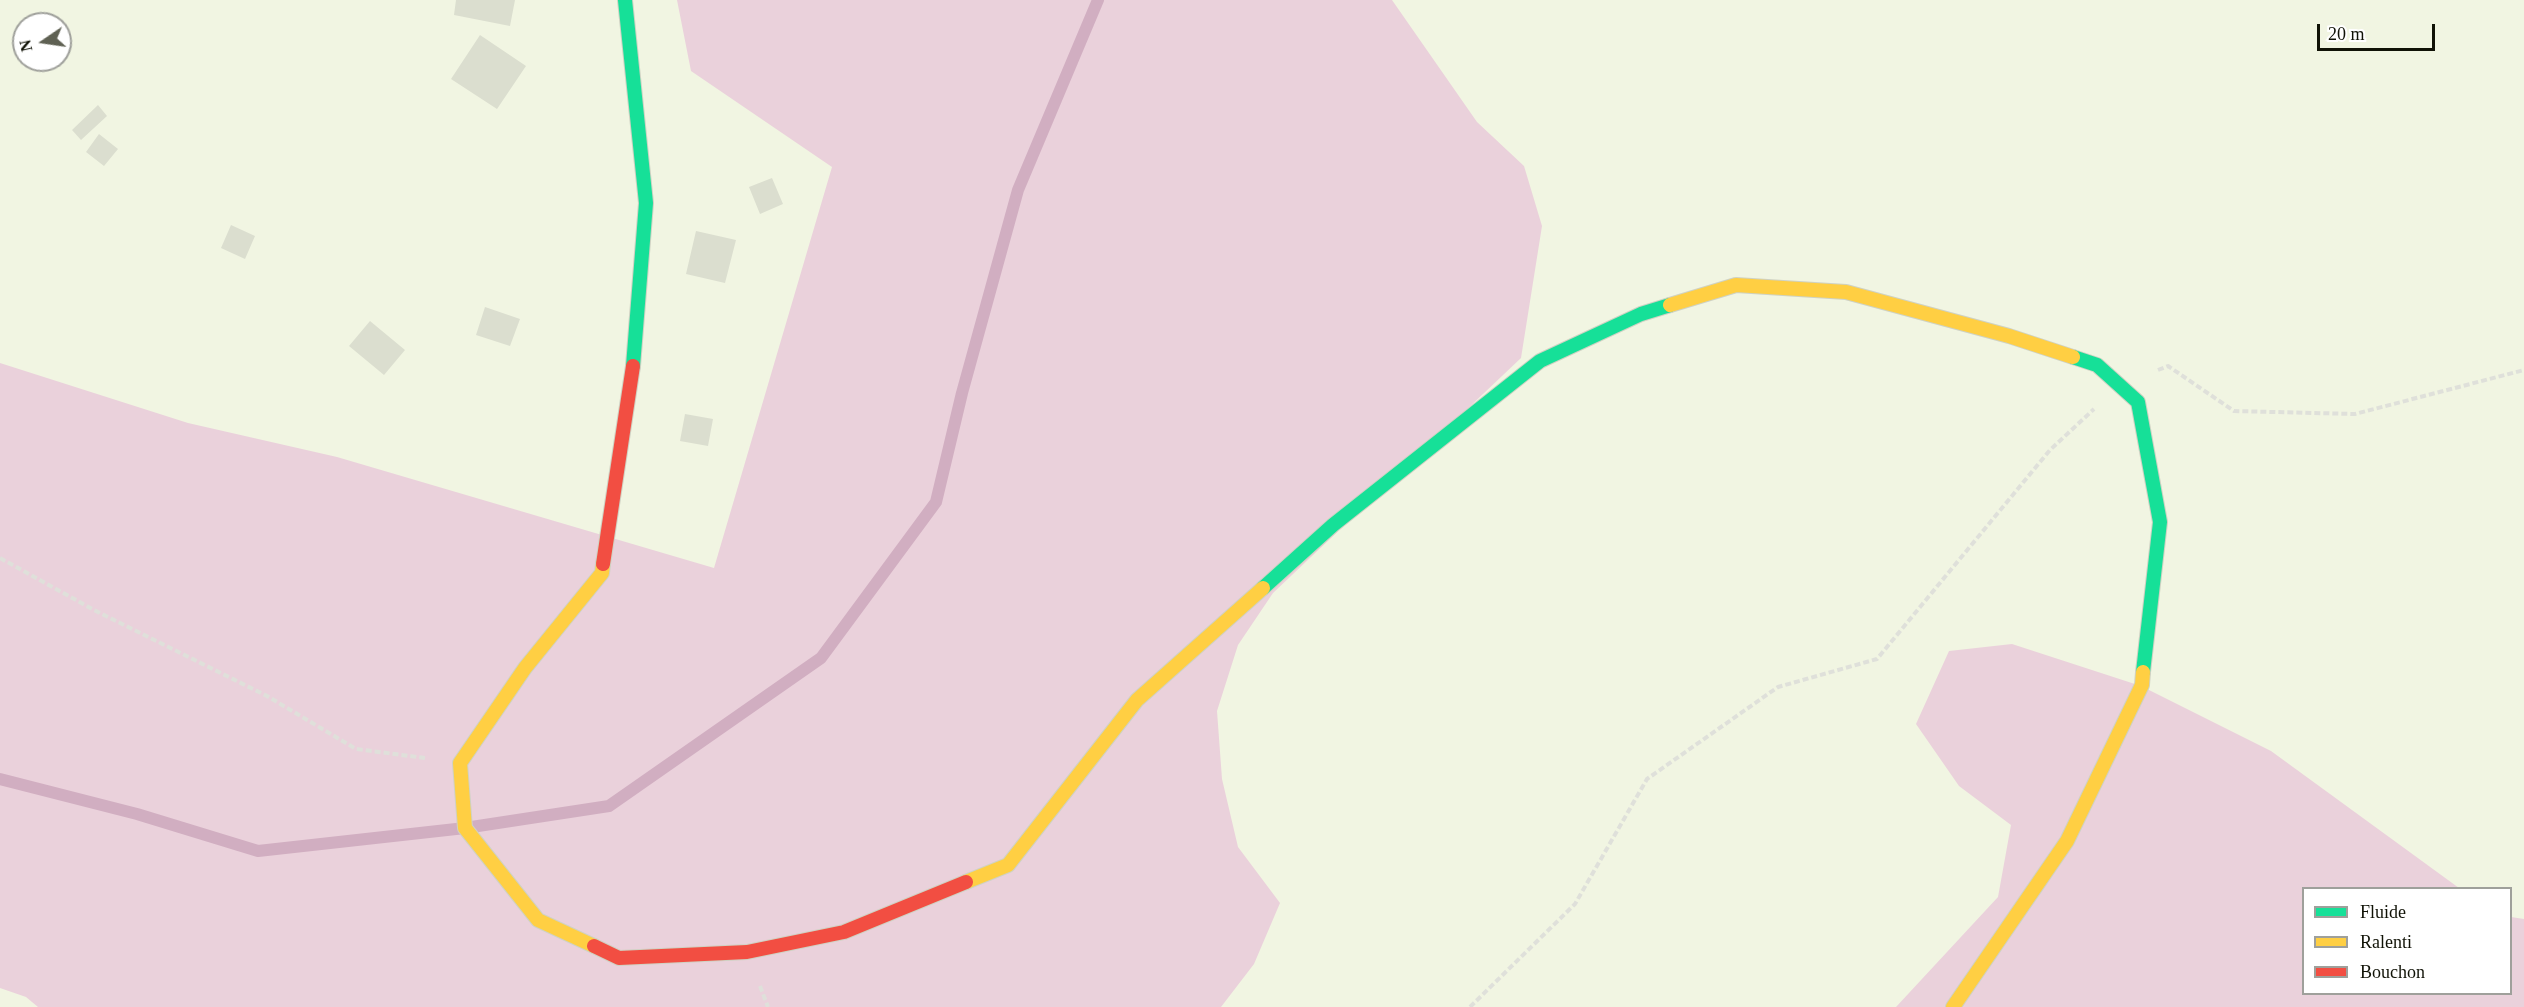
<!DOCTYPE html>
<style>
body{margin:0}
#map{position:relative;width:2524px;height:1007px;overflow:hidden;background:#f1f5e2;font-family:Georgia,serif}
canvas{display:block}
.legend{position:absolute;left:2302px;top:887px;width:210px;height:108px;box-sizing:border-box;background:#fff;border:2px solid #9fa09b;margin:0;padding:8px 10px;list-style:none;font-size:18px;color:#101206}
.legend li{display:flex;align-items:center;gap:12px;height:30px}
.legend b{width:30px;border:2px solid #9fa09b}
.north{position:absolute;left:12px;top:12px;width:60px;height:60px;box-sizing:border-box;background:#fff;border:2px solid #9fa09b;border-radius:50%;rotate:257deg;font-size:16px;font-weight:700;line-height:24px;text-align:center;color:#101206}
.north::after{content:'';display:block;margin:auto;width:21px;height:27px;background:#5f6153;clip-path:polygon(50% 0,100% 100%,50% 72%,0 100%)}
.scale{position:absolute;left:2317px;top:24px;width:118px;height:27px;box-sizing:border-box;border:3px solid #101206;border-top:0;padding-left:8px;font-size:18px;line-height:21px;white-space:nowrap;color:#101206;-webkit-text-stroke:4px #fff;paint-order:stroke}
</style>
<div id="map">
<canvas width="2524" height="1007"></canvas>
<ul class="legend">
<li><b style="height:8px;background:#16e098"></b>Fluide</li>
<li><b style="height:8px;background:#ffcf43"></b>Ralenti</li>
<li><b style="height:8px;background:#f24e42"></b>Bouchon</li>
</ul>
<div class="north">N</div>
<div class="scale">20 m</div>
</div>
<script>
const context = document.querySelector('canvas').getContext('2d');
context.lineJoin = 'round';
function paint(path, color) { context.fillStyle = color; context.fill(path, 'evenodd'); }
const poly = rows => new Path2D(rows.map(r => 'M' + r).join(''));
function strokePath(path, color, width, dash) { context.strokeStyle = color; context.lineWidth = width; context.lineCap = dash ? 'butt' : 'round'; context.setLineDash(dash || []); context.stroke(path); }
paint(poly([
 [677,0,1392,0,1477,122,1524,166,1542,226,1521,358,1273,593,1238,645,1217,711,1222,779,1238,847,1280,903,1254,964,1221,1007,38,1007,26,997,0,988,0,363,188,423,337,457,714,568,832,167,691,71],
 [2012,644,2141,686,2271,751,2459,888,2304,888,2304,994,2510,994,2511,917,2524,919,2524,1007,1896,1007,1998,897,2011,825,1959,786,1916,724,1949,651]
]), '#ead1db');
strokePath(poly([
 [0,779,137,814,258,851,465,828,609,806,821,658,936,502,962,393,1018,190,1098,0]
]), '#d1aec1', 12);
paint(poly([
 [456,0,515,0,510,26,454,15],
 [480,35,526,66,497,109,451,79],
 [98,105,107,116,81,140,72,130],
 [99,134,118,149,104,166,86,152],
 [772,178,783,204,760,214,749,187],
 [231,225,255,236,245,259,221,248],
 [696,231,736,240,725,283,686,274],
 [485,307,520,319,510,346,476,335],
 [370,321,405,350,384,375,349,346],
 [685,414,713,419,708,446,680,441]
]), '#dbdecf');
const fast = poly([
 [625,0,646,203,633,366],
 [2073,357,2097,365,2138,402,2160,522,2143,672],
 [1263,588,1333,525,1540,361,1641,314,1670,305]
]);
const slow = poly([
 [1670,305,1736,285,1846,292,2009,336,2073,357],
 [966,882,1008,865,1137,700,1263,588],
 [594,946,538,920,465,828,460,763,525,668,602,573,603,564],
 [1953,1007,2067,841,2142,685,2143,672]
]);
const jam = poly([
 [603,564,633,366],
 [594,946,619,958,747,952,844,932,966,882]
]);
strokePath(fast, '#cfd2c3', 16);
strokePath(slow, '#cfd2c3', 16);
strokePath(jam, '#cfd2c3', 16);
strokePath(poly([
 [2158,370,2168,366,2234,411,2355,414,2524,370],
 [0,558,94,610,267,696,356,749,425,758],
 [760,986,768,1007],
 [1470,1007,1575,904,1647,779,1778,687,1877,659,2050,450,2094,409]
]), '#dfe0da', 4, [6, 3]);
strokePath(fast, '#16e098', 14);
strokePath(slow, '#ffcf43', 14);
strokePath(jam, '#f24e42', 14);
</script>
